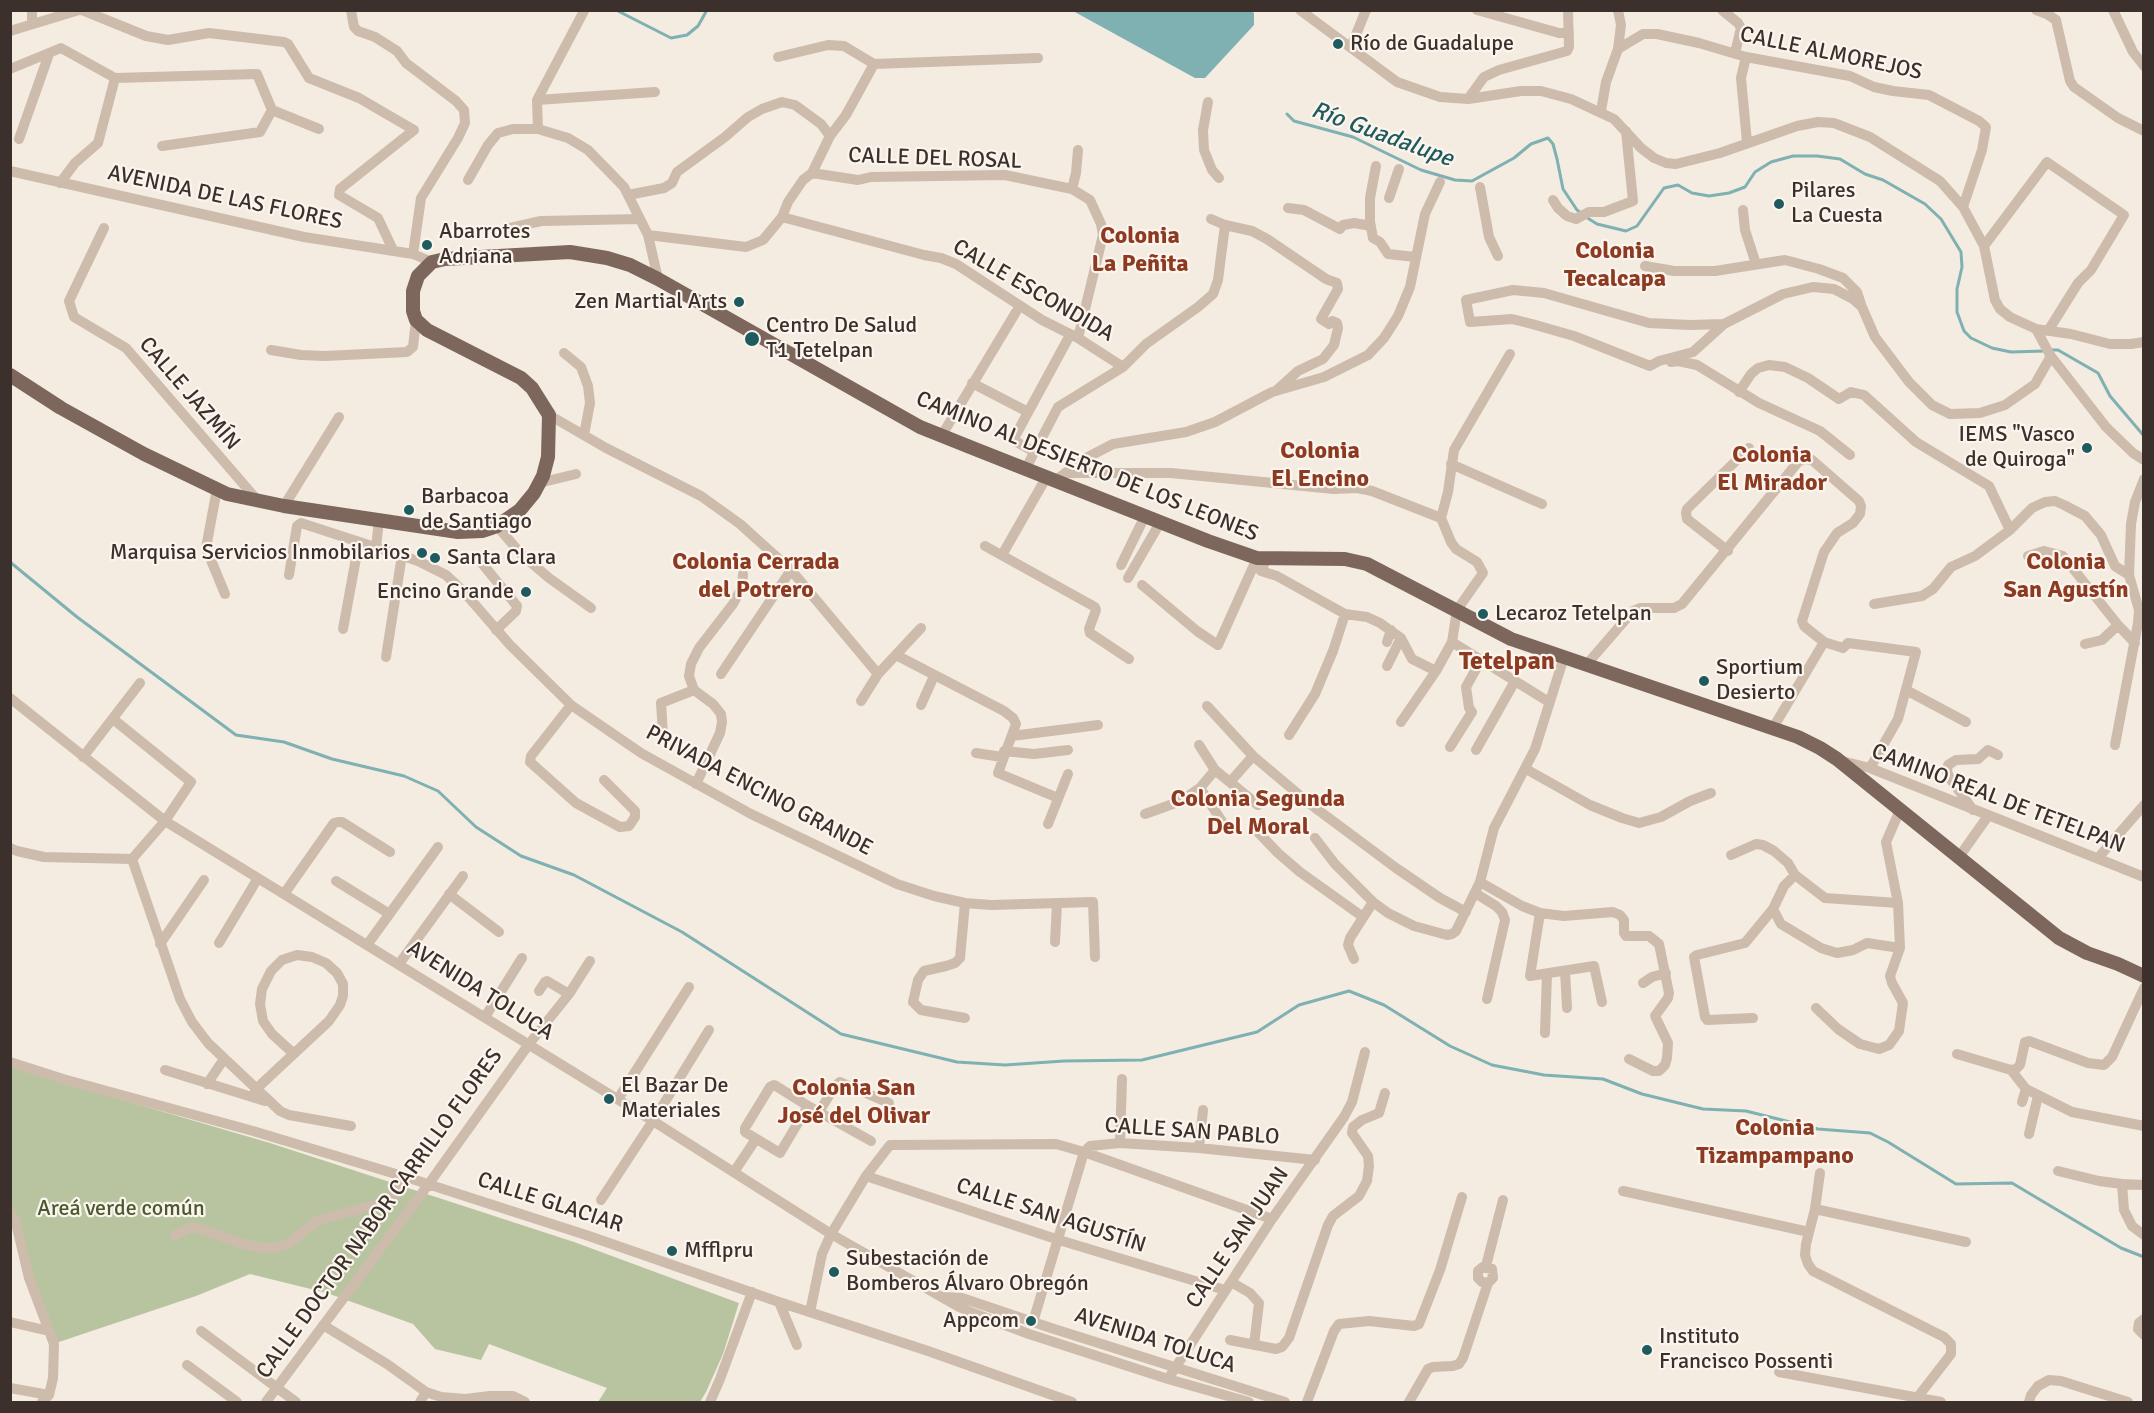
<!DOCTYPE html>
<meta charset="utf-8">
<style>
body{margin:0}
#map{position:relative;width:2154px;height:1413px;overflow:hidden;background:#f4ebe1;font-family:Signika,sans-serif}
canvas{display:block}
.frame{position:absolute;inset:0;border:12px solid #3b302b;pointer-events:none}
</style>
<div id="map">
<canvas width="2154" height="1413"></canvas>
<div class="frame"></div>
</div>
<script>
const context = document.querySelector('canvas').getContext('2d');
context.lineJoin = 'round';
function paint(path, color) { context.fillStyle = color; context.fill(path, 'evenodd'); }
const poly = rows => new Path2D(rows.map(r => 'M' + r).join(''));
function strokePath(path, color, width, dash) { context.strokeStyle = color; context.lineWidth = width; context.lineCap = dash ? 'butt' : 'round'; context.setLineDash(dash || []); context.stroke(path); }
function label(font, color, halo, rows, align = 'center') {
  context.font = font + ' Signika,sans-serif'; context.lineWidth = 4.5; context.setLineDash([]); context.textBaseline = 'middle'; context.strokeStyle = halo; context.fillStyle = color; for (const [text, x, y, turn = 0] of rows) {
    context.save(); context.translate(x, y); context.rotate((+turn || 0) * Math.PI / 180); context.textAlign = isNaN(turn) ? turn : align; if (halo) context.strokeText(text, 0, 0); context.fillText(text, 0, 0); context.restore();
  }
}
paint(poly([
 [10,1067,270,1143,574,1242,739,1303,723,1354,706,1392,700,1402,598,1402,607,1388,489,1344,481,1360,435,1349,413,1324,327,1293,250,1274,196,1296,56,1343,11,1212]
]), '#b8c4a0');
paint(poly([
 [1073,11,1251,11,1254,13,1254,25,1205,78,1195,78]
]), '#7fb0b2');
strokePath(poly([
 [616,10,671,38,687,35,698,26,707,10],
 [1287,114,1294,121,1353,137,1421,170,1455,180,1472,181,1514,158,1531,144,1548,138,1553,144,1557,159,1563,189,1577,210,1581,213],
 [1586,217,1597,224,1626,231,1637,226,1664,188,1678,185,1692,193,1709,196,1729,193,1745,187,1755,172,1771,162,1793,156,1817,156,1840,159,1865,174,1883,180,1925,204,1941,219,1961,252,1962,267,1957,289,1957,312,1964,331,1971,338,1992,348,2011,352,2044,351],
 [2050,350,2058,350,2098,373,2110,396,2144,436],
 [10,562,77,617,236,735,284,742,332,759,404,776,438,791,476,827,521,856,574,875,682,932,841,1034,957,1062,1005,1065,1064,1061,1142,1060,1257,1032,1299,1005,1349,991,1384,1005,1450,1046,1492,1065,1544,1075,1603,1079,1642,1094,1703,1109,1746,1111,1818,1129,1870,1133,1888,1142,1956,1184,2012,1183,2121,1248,2144,1257]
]), '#7fb0b2', 3);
strokePath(poly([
 [82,10,146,36,168,40,209,33,284,42,288,44,309,78,359,98,414,130,340,189,339,195,378,218,393,250],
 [351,10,354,27,358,31,375,37,397,51,406,63,456,101,464,110,465,123,458,138,421,198,413,254],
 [1300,10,1397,82,1440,97,1468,99,1521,91,1541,91,1571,99,1614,119,1641,148,1654,158,1666,163,1676,164,1720,153,1797,126,1818,122,1834,123,1870,137,1940,181,1963,207,1984,246,1995,300,2000,309,2010,317,2036,329,2071,334,2110,344,2131,344,2144,342],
 [1477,10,1559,33,1569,33],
 [1722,10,1738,23,1741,28,1735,53],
 [2036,10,2047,14,2056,20,2070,81,2074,87,2118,118,2144,131],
 [2113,10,2133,52,2144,66],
 [32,24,32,10],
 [10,31,79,10],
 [1351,47,1366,10],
 [1618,49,1643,34,1657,34,1699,43,1746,57,1850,76,1874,87,1893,91,1929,95,1979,121,1986,127,1982,150,1963,207],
 [1746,57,1741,78,1747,142],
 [874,64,1038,58],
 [10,69,61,48,115,78,257,74,272,110,260,132,162,146],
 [1468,99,1484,77,1499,70,1567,51,1569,47,1568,10],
 [537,100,655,92],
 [1208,102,1203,130,1204,150,1212,170,1219,178],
 [272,110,319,129],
 [1601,111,1606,82,1618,49,1621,25,1618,10],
 [538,129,537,100,584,11],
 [19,139,49,54],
 [1376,166,1370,198,1370,222,1373,238,1380,242,1388,254,1415,257],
 [10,171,304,237,413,254,432,262],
 [812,173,858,180,871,177,1005,175,1072,189,1090,200,1101,224,1103,235,1078,338],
 [468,180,488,145,498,133,513,129,538,129,568,138,588,150,624,187,648,235,658,279],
 [60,183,75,163,98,143,115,78],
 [1480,187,1489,237,1498,256],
 [1072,189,1076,173,1078,150],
 [628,195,664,188,672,183,677,172,725,137,748,117,762,109,782,102,795,105,821,124,830,136],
 [1389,198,1399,169],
 [1553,200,1558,208,1567,216,1576,219,1589,212,1604,212,1633,201,1626,131],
 [1288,208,1304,210,1340,229,1343,225,1354,223,1371,226],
 [1743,210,1745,230,1756,264],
 [782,217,924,255,941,258,956,264,1042,320,1078,338,1123,367],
 [1225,225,1252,231,1267,239,1326,279,1337,283,1338,289,1321,319,1329,324,1332,321,1337,323,1338,328,1334,345,1323,359,1298,371,1278,389],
 [104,228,69,301,74,317,126,348,258,501],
 [510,228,541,221,640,219],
 [648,235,746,247,763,240,782,217,788,202,803,180,812,173,830,136,846,115,874,64,844,46,828,45,778,57],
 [1984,246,2047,162,2124,215,2091,270,2078,283,2048,331],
 [1645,266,1674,271,1715,271,1785,260,1819,269,1843,278,1857,292,1861,304],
 [1724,324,1690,325,1649,323,1544,293,1513,290,1466,300,1470,322,1512,319,1532,324,1574,336,1650,366,1659,361,1693,352,1724,324,1783,294,1813,287,1834,289,1853,299,1862,307,1875,337,1909,382,1932,405,1950,414,1980,413,2005,405,2035,384,2051,356],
 [2036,329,2050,355,2106,427,2133,453,2144,460],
 [271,350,301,355,325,356,407,352,413,347,416,320],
 [564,353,581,367,588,386,590,403,584,435],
 [1671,362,1678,361,1697,365,1759,403,1820,431,1850,455],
 [972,383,1028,412],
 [1739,392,1751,374,1758,368,1769,365,1785,367,1808,378,1839,399,1851,392,1864,395,1916,442,1989,486,2010,530],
 [549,415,606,448,701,496,740,524,791,570,878,674],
 [942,435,1016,312],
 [1035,452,1013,440,1070,335],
 [1451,464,1542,504],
 [1025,470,1058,407,1123,367,1146,344,1198,307,1213,294,1218,280,1225,225,1211,219],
 [1065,473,1171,473,1334,489,1357,488,1372,491,1441,518],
 [1054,481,1088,457,1113,444,1186,432,1215,422,1272,392,1324,377,1368,355,1384,338,1398,316,1410,287,1425,214,1440,182],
 [539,483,576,474],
 [217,489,206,548,225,594],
 [284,506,339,417],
 [1441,518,1448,492,1454,450,1510,354],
 [497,526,521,554,549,578,591,608],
 [985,546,1095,607,1096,610,1089,629,1090,633,1129,659],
 [376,547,379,520],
 [1728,551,1687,519,1686,513,1687,509,1749,448],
 [1002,555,1046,478],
 [476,556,517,606,516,611,496,630],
 [2028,556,2044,551,2063,556,2118,625,2135,643],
 [1267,558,1261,571,1277,576,1345,614,1367,617,1380,623,1401,638,1412,659,1436,671],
 [1121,565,1145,516],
 [289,575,297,526,301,523,418,561,446,575,464,592,510,645,571,705,641,753,751,814,897,884,934,896,965,903,991,905,1093,902,1095,957],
 [1128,578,1161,521],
 [1142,585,1197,631,1218,645,1257,558],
 [1874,604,1922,596,1933,589,1951,567,1975,556,2010,530,2032,508,2045,502,2055,501,2064,505,2085,516,2101,535,2115,566,2129,575],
 [343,629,359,542],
 [1387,642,1391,630],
 [1452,642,1549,702],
 [2085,644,2102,640,2118,625],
 [896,655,1004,711,1013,718,1016,724,998,773,1058,798],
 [386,657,402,555],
 [1587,664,1633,611,1640,608,1674,608,1682,604,1798,462,1805,459,1812,460,1859,501,1861,506,1860,514,1853,523,1837,533,1824,552,1802,621,1804,626,1824,642,1843,648,1848,643,1916,652,1898,719,1870,768],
 [1387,666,1401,638],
 [721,674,791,570],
 [1906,690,1966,722],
 [10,698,165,821,653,1121,831,1234,959,1307,973,1313,1029,1334,1168,1379,1249,1402],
 [861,701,878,674,921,628],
 [571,705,531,756,530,762,576,803,620,827,629,826,635,817,635,811,604,780],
 [921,705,934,676],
 [1207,706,1253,756,1310,804,1396,868,1440,898,1466,912],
 [1401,722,1436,671,1452,642,1457,610,1483,573,1477,562,1456,549,1451,542,1441,518],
 [1773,728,1824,642],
 [663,734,661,703,694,690],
 [1289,735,1315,694,1333,651,1345,614],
 [1012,736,1098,725],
 [1199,745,1215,770,1258,805],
 [2115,745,2138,623,2139,610,2129,575,2131,524,2135,502,2144,479],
 [1450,747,1472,712,1469,708,1466,687,1481,660],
 [1476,750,1515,681],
 [1004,751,1034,754,1068,750],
 [976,753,1002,757],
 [83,757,140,683],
 [1842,761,1870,768,2144,877],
 [1526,769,1590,805,1622,818,1639,823,1661,817,1690,801,1711,793],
 [1230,782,1253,756],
 [696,784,720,733,722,722,721,714,713,704,694,690,689,676,691,664,699,648,733,604,742,587,743,574],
 [1200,788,1227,829],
 [1973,810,1949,777,1947,771,1948,765,1956,760,1978,759,1988,750,1998,755],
 [1145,814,1181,801,1200,788,1215,770],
 [1048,824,1068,774],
 [1253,827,1278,853,1300,872,1363,917],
 [1315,838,1335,864,1373,902,1388,913,1414,926,1447,935,1452,934,1456,931,1480,882,1494,828,1535,749,1564,657],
 [10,848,17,851,44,857,132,859,165,821,191,782,113,719],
 [1731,855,1756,844,1763,845,1774,851,1788,863,1795,875,1825,898,1898,903],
 [1959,857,1988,816],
 [2098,858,2144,805],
 [132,859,180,999,192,1022,208,1043,280,1111,289,1115,351,1126],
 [1795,875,1784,886,1773,909,1781,924,1821,948,1837,953,1853,950,1867,943,1900,948],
 [336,881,388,913],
 [1480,882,1522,906,1540,913,1564,916,1613,912,1620,915,1624,920,1624,933,1626,936,1649,936,1659,944,1669,993,1668,998,1655,1016,1668,1043,1667,1058,1665,1065,1659,1071,1653,1071,1629,1059],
 [1475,893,1496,906,1502,912,1505,920,1487,999],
 [284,894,334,823,338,822,342,822,390,852],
 [449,894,499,932],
 [1540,913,1530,976,1594,966,1602,1002],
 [1055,942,1057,904],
 [219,943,258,878],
 [160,944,204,880],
 [367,945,438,847],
 [1354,959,1348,945,1350,938,1373,902],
 [399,964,463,876],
 [1565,971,1567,1008],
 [1643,983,1652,977,1666,973],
 [539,991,545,982,547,981,569,994],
 [1816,1008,1838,1029,1860,1044,1879,1049,1889,1045,1899,1031,1903,1003,1892,983,1890,976,1900,948,1898,903,1886,842,1900,810],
 [485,1017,522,958],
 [965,1018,921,1010,913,1002,918,980,924,971,946,966,955,963,960,958,965,903],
 [1753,1018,1707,1020,1705,1017,1694,957,1697,955,1745,943,1773,909],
 [1545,1033,1547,974],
 [1957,1054,2011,1070,2026,1089,2072,1112,2144,1126],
 [10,1062,63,1079,253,1131,409,1178,586,1235,779,1302,928,1351,1072,1402],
 [165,1070,265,1101],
 [2011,1070,2016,1069,2020,1065,2025,1042,2029,1041,2088,1063,2104,1065,2112,1057,2144,988],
 [207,1084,224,1059],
 [255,1090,329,1021,340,1005,343,996,343,984,337,973,326,963,312,957,297,955,282,960,271,971,262,989,260,1004,263,1021,272,1034,293,1053],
 [618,1099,689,987],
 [2022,1102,2026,1089],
 [808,1106,780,1153,745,1132,745,1128,770,1087,774,1085,776,1086,808,1106,819,1112,835,1086,840,1082,889,1103],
 [819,1112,871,1141],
 [2029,1134,2038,1096],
 [1120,1143,1122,1079],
 [1199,1148,1203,1110],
 [2058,1171,2099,1181,2122,1184,2124,1210,2132,1226,2144,1235],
 [734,1172,756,1139],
 [1820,1173,1815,1209,1806,1244,1805,1255,1808,1264,1813,1271,1944,1337,1951,1344,1951,1354,1917,1398],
 [866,1176,1059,1240,1225,1290],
 [2122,1184,2144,1185],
 [1623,1191,1809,1232],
 [601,1200,660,1110,709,1030],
 [1815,1209,1966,1242],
 [10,1212,15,1219,29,1278,54,1344,53,1378,49,1395,42,1402],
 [175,1235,190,1228,198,1228,243,1244,263,1248,279,1247,291,1242,318,1220,375,1205,391,1198,409,1178],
 [1486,1266,1503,1200],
 [1231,1282,1250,1293,1259,1303,1254,1345],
 [945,1297,962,1298,1051,1328,1285,1402],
 [779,1302,797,1345],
 [810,1312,822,1254,831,1234,866,1176,890,1145,1056,1144,1084,1152,1272,1219],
 [2144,1319,2139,1323,2138,1329,2144,1335],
 [10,1322,49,1331],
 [1033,1322,1084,1152,1090,1146,1120,1143,1199,1148,1315,1160],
 [323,1325,387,1364,426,1392,441,1397,465,1399,490,1396,513,1396,525,1402],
 [201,1331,296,1402],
 [1230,1340,1276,1349,1282,1347,1289,1338,1328,1225,1333,1216,1359,1196,1367,1181,1369,1166,1368,1156,1352,1133,1353,1127,1362,1120,1379,1113,1385,1093],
 [187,1365,237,1402],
 [1779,1372,1941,1402],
 [1168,1379,1272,1219,1344,1117,1352,1102,1365,1052],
 [10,1388,49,1395],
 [266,1402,428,1185,529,1044,569,994,590,961],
 [420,1402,426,1392],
 [710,1402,720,1379,752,1292],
 [1307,1402,1334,1331,1339,1324,1369,1321,1414,1326,1419,1324,1440,1270,1462,1197],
 [1409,1402,1428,1369,1433,1367,1453,1366,1459,1364,1463,1358,1488,1283,1493,1278,1492,1269,1483,1267,1478,1271,1478,1278,1482,1282,1488,1283],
 [2029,1402,2031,1395,2038,1386,2049,1380,2061,1381,2128,1402]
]), '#cdbbac', 10);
strokePath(poly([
 [10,375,61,408,144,454,227,494,284,506,458,532,482,531,497,526,520,510,534,493,543,476,548,457,549,415,532,388,521,378,427,330,416,320,413,311,413,291,418,276,432,262,445,259,570,252,607,258,630,265,658,279,920,427,975,449,1208,541,1257,558,1345,559,1367,564,1511,639,1798,737,1820,748,1837,759,2059,938,2087,953,2118,964,2144,976]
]), '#7d675c', 14);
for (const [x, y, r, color] of [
 [1338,44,6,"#1f5a5e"],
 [1779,204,6,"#1f5a5e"],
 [427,245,6,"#1f5a5e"],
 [739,302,6,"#1f5a5e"],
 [752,339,8,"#1f5a5e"],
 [2087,448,6,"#1f5a5e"],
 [409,510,6,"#1f5a5e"],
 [422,553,6,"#1f5a5e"],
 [435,558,6,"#1f5a5e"],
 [526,592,6,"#1f5a5e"],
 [1483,614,6,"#1f5a5e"],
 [1704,681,6,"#1f5a5e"],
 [609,1099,6,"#1f5a5e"],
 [672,1251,6,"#1f5a5e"],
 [834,1272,6,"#1f5a5e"],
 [1031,1321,6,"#1f5a5e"],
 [1647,1350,6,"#1f5a5e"]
]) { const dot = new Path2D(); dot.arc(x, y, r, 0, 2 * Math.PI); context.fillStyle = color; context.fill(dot); strokePath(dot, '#fbf5ee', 2); }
label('22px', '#3b302b', '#fbf5ee', [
 ["Río de Guadalupe",1350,44],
 ["Pilares",1791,191],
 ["La Cuesta",1791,216],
 ["Abarrotes",439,232],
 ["Adriana",439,257],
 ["Zen Martial Arts",727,302,"right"],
 ["Centro De Salud",766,326],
 ["T1 Tetelpan",766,351],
 ["IEMS \"Vasco",2075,435,"right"],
 ["de Quiroga\"",2075,460,"right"],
 ["Barbacoa",421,497],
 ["de Santiago",421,522],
 ["Marquisa Servicios Inmobilarios",410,553,"right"],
 ["Santa Clara",447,558],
 ["Encino Grande",514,592,"right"],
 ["Lecaroz Tetelpan",1495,614],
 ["Sportium",1716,668],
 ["Desierto",1716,693],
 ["El Bazar De",621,1086],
 ["Materiales",621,1111],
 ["Mfflpru",684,1251],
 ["Subestación de",846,1259],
 ["Bomberos Álvaro Obregón",846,1284],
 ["Appcom",1019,1321,"right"],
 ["Instituto",1659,1337],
 ["Francisco Possenti",1659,1362]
], 'left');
label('22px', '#3b302b', '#fbf5ee', [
 ["CALLE ALMOREJOS",1831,54,12],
 ["CALLE DEL ROSAL",935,159,2],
 ["AVENIDA DE LAS FLORES",225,198,12],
 ["CALLE ESCONDIDA",1033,291,30],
 ["CALLE JAZMÍN",189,394,49],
 ["CAMINO AL DESIERTO DE LOS LEONES",1087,467,22],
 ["PRIVADA ENCINO GRANDE",759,791,28],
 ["CAMINO REAL DE TETELPAN",1998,799,21],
 ["AVENIDA TOLUCA",480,991,32],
 ["CALLE SAN PABLO",1192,1132,4],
 ["CALLE GLACIAR",550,1203,18],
 ["CALLE DOCTOR NABOR CARRILLO FLORES",380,1214,-54],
 ["CALLE SAN AGUSTÍN",1051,1216,18],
 ["CALLE SAN JUAN",1238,1238,-56],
 ["AVENIDA TOLUCA",1155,1341,18]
]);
label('22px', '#4a5a2e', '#fbf5ee', [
 ["Areá verde común",121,1209]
]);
label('italic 24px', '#1f5a5e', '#fbf5ee', [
 ["Río Guadalupe",1382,135,20]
]);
label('bold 24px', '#8c3b22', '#fbf5ee', [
 ["Colonia",1140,237],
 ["La Peñita",1140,265],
 ["Colonia",1615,252],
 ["Tecalcapa",1615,280],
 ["Colonia",1320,452],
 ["El Encino",1320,480],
 ["Colonia",1772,456],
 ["El Mirador",1772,484],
 ["Colonia Cerrada",756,563],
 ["del Potrero",756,591],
 ["Colonia",2066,563],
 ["San Agustín",2066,591],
 ["Colonia Segunda",1258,800],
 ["Del Moral",1258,828],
 ["Colonia San",854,1089],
 ["José del Olivar",854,1117],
 ["Colonia",1775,1129],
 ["Tizampampano",1775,1157]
]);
label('bold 26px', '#8c3b22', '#fbf5ee', [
 ["Tetelpan",1507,662]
]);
</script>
